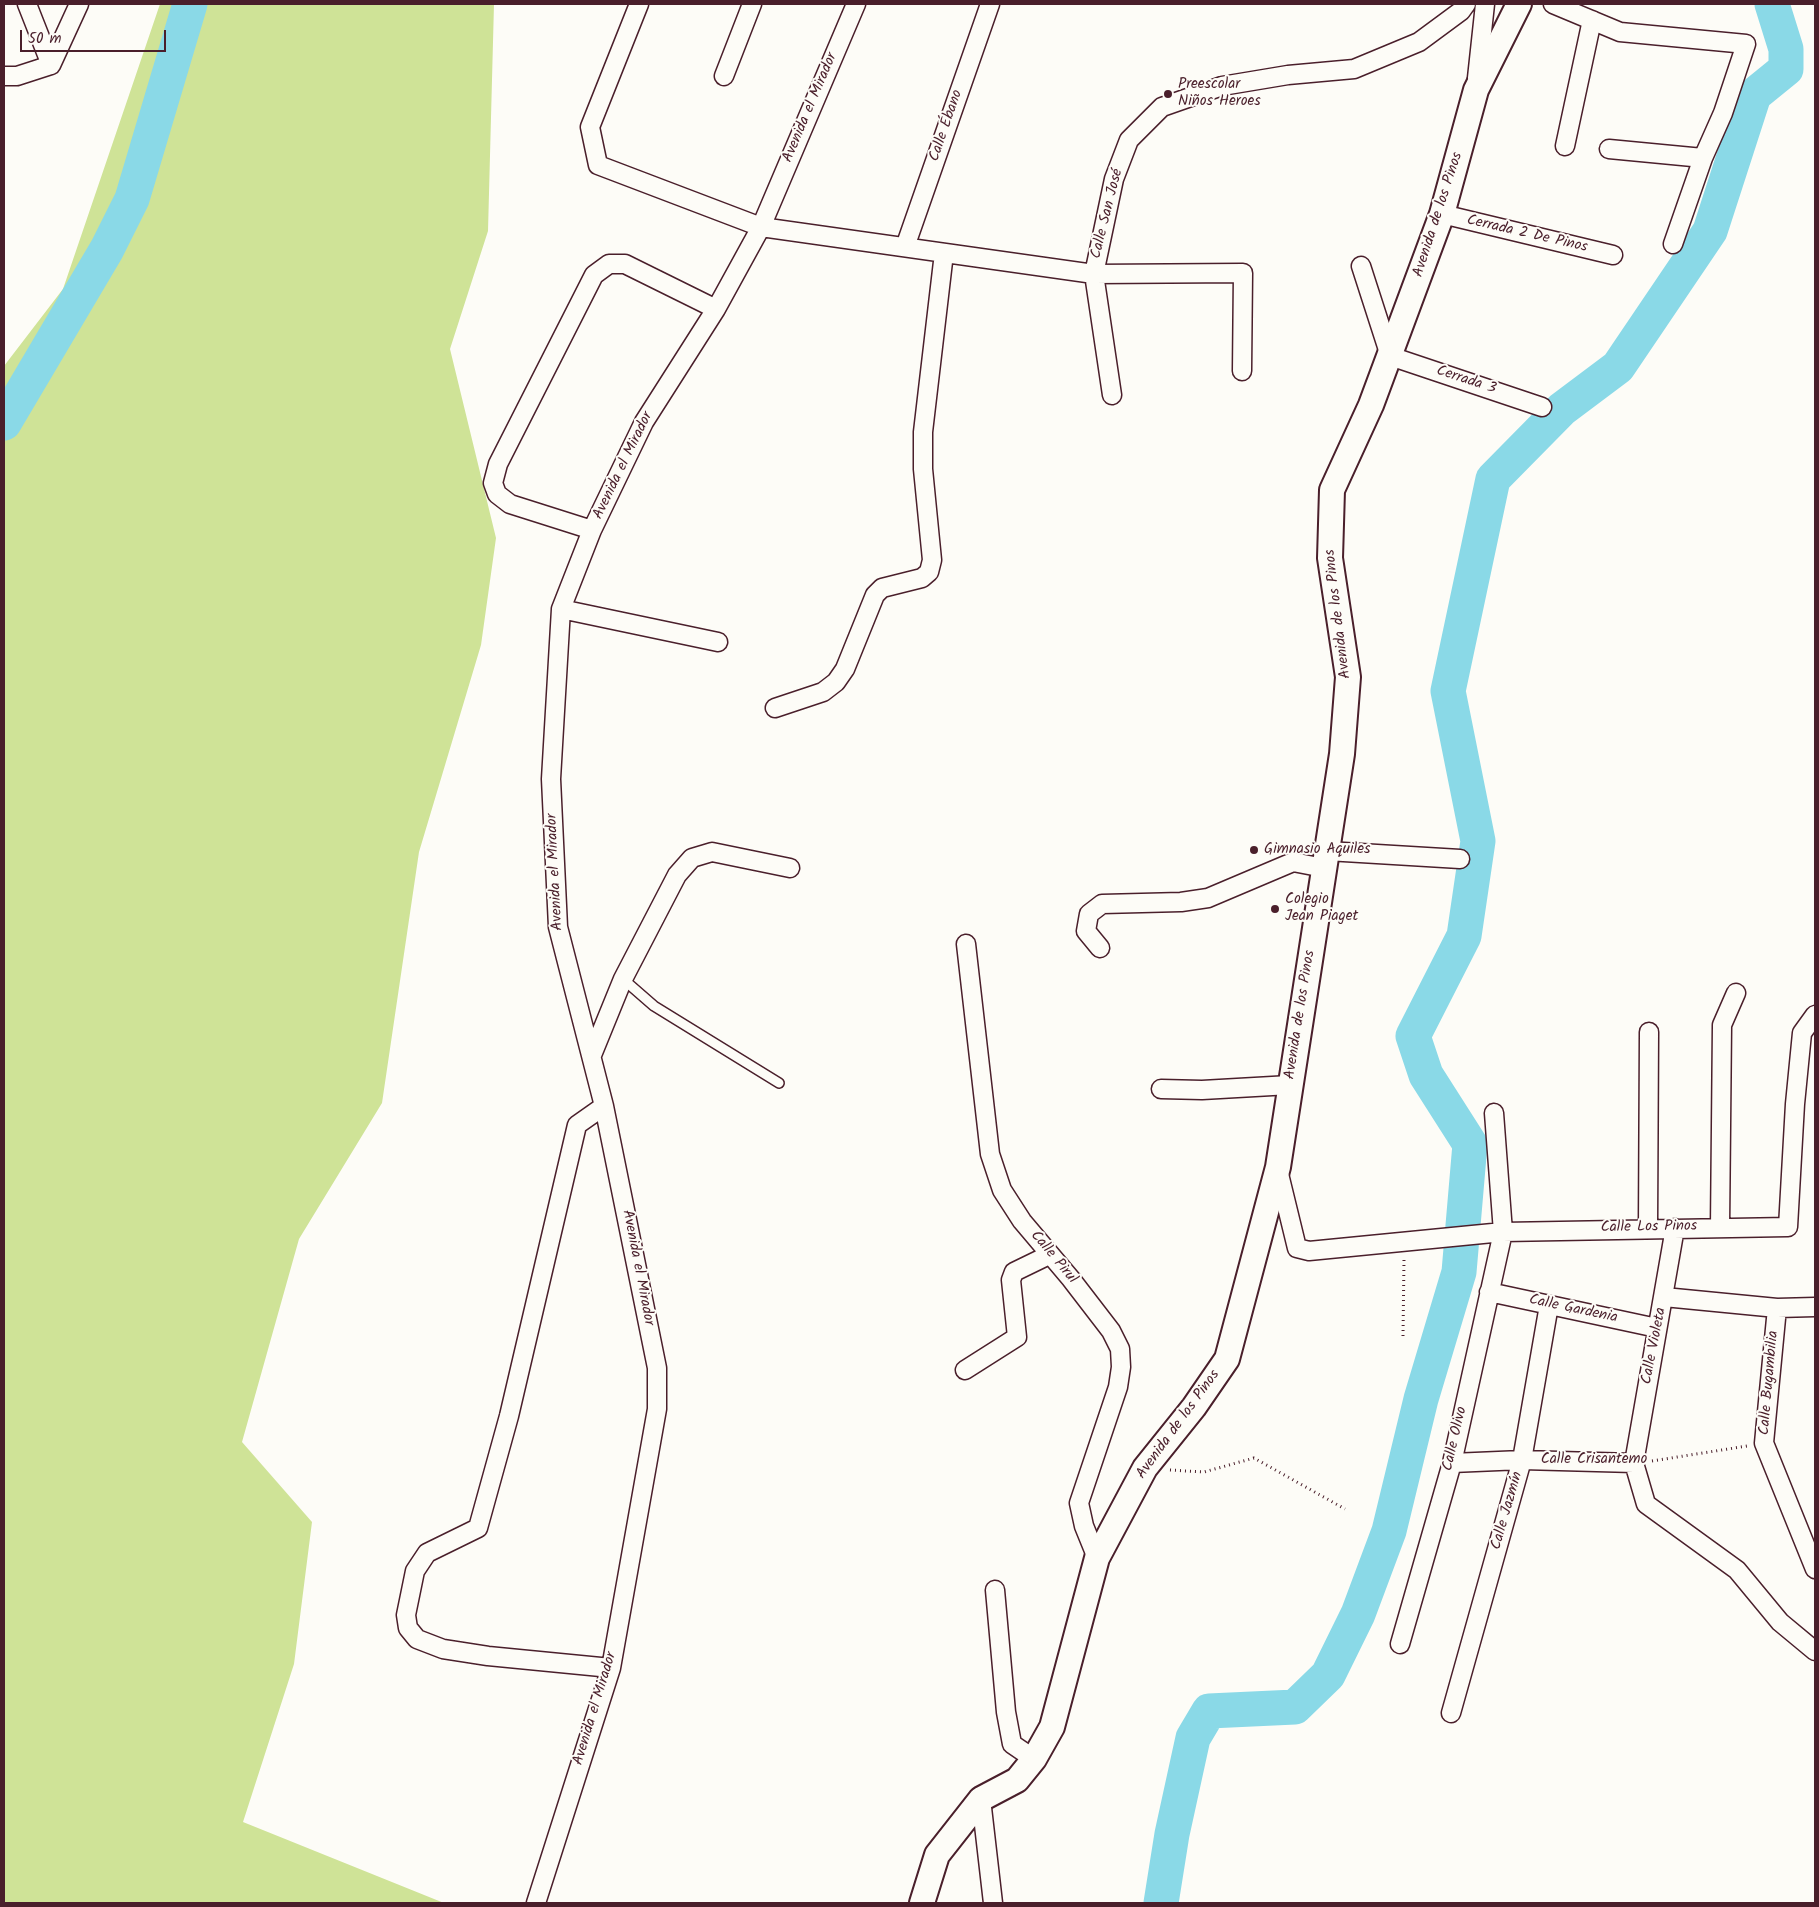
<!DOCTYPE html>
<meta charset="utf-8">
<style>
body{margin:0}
#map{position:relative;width:1819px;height:1907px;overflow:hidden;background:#fdfcf7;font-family:Kalam,sans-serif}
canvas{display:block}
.frame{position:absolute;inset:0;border:5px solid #4a1f2b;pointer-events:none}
.scale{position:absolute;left:20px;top:30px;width:146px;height:22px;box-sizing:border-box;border:2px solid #4a1f2b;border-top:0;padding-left:6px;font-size:15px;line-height:18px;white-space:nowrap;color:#4a1f2b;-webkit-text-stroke:4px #fdfcf7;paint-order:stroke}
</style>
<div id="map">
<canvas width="1819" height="1907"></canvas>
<div class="frame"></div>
<div class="scale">50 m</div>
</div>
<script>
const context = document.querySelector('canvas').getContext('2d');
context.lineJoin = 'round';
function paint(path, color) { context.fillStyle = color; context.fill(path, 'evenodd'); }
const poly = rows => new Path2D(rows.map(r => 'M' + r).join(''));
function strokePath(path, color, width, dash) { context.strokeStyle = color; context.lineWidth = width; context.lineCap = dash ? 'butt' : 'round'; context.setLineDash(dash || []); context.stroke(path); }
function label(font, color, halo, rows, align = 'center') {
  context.font = font + ' Kalam,sans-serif'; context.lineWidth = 4; context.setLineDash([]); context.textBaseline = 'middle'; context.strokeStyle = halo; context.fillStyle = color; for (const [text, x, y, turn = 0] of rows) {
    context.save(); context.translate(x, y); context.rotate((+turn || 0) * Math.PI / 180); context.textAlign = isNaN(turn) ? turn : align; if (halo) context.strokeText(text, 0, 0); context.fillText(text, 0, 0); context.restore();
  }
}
paint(poly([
 [160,4,494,4,488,231,450,349,496,538,481,645,419,852,382,1103,299,1239,242,1442,312,1522,294,1664,243,1822,444,1903,4,1903,4,366,63,289]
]), '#cfe397');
strokePath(poly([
 [4,423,107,249,132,199,190,4],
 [1161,1903,1172,1834,1193,1738,1209,1711,1295,1707,1328,1675,1358,1614,1389,1531,1421,1399,1459,1272,1470,1144,1426,1075,1413,1036,1464,936,1478,841,1448,691,1493,479,1562,409,1618,367,1710,231,1754,95,1786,69,1786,49,1772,4]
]), '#8ad9e7', 35);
const lane = poly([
 [623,979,654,1006,779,1083]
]);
const street = poly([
 [27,4,51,65],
 [639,4,590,127,598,165,761,227,1094,274,1243,273,1242,371],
 [1553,4,1620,32,1746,44,1723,113,1703,158,1673,244],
 [51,65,79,4],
 [4,76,17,76,51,65],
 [724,76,752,4],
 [1477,78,1485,4],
 [1565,146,1592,20],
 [1609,149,1703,158],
 [1442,214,1613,255],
 [905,247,990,4],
 [1361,266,1390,356,1542,407],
 [1112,395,1094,274,1114,179,1129,140,1162,107,1222,86,1288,75,1354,69,1419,42,1461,11,1466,4],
 [592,530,510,504,497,494,493,483,498,464,594,275,609,264,625,264,716,309],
 [561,609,718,642],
 [775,708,823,692,836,682,845,669,875,595,882,588,922,578,929,572,932,560,923,469,923,432,944,253],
 [1327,851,1460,859],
 [966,944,990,1154,1002,1190,1022,1221,1071,1279,1111,1331,1120,1349,1121,1367,1118,1387,1079,1503,1084,1526,1097,1558],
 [1100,948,1086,931,1089,914,1102,904,1181,902,1208,898,1293,862,1324,868],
 [592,1055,623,979,677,875,692,858,712,852,790,868],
 [1161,1089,1202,1090,1290,1085],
 [604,1106,577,1125,509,1416,478,1528,427,1553,415,1571,406,1615,408,1628,417,1639,443,1649,488,1656,611,1668],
 [1278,1170,1297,1248,1309,1251,1503,1232,1788,1227,1795,1104,1802,1033,1815,1015],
 [1720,1227,1722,1025,1736,993],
 [1648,1228,1649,1032],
 [1675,1228,1634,1463,1646,1504,1737,1570,1780,1622,1815,1651],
 [1489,1292,1657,1328],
 [1664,1297,1777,1308,1815,1307],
 [1777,1308,1764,1443,1815,1569],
 [965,1370,1017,1337,1011,1280,1014,1272,1049,1255],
 [1452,1463,1522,1460,1634,1463],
 [995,1590,1006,1712,1012,1744,1034,1759],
 [1400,1644,1452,1463,1503,1232,1494,1113],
 [1451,1713,1522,1460,1549,1305],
 [981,1799,993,1903],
 [536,1903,611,1668,657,1409,657,1368,604,1106,558,927,551,779,561,609,592,530,644,422,716,309,761,227,856,4]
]);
const secondary = poly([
 [922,1903,937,1855,981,1799,1017,1780,1034,1759,1052,1727,1097,1558,1145,1468,1194,1407,1227,1359,1278,1167,1342,754,1348,677,1330,558,1332,490,1371,405,1442,214,1476,90,1519,4]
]);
strokePath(lane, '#4a1f2b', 12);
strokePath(street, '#4a1f2b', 21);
strokePath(secondary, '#4a1f2b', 28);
strokePath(poly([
 [1403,1336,1404,1259],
 [1652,1461,1747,1446],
 [1170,1470,1204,1472,1254,1458,1345,1509]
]), '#4a1f2b', 3, [1, 4]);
strokePath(lane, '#fdfcf7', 9);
strokePath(street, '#fdfcf7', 18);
strokePath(secondary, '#fdfcf7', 24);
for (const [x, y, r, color] of [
 [1168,94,5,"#4a1f2b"],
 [1254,850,5,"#4a1f2b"],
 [1275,909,5,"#4a1f2b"]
]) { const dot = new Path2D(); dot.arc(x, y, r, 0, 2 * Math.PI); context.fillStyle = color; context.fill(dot); strokePath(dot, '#fdfcf7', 2); }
label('15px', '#4a1f2b', '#fdfcf7', [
 ["Preescolar",1178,85],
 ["Niños Heroes",1178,102],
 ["Gimnasio Aquiles",1264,850],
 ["Colegio",1285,900],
 ["Jean Piaget",1285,917]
], 'left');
label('15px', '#4a1f2b', '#fdfcf7', [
 ["Avenida el Mirador",811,108,-67],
 ["Calle Ébano",947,126,-71],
 ["Calle San José",1108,214,-76],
 ["Avenida de los Pinos",1439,215,-72],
 ["Cerrada 2 De Pinos",1527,235,13],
 ["Cerrada 3",1466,381,18],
 ["Avenida el Mirador",624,466,-64],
 ["Avenida de los Pinos",1339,614,-97],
 ["Avenida el Mirador",556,872,-93],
 ["Avenida de los Pinos",1301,1015,-81],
 ["Calle Los Pinos",1649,1228,-1],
 ["Calle Pirul",1053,1258,50],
 ["Avenida el Mirador",637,1268,79],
 ["Calle Gardenia",1573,1310,12],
 ["Calle Violeta",1655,1346,-79],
 ["Calle Bugambilia",1770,1383,-85],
 ["Avenida de los Pinos",1179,1425,-54],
 ["Calle Olivo",1456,1439,-77],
 ["Calle Crisantemo",1594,1460],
 ["Calle Jazmín",1508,1511,-74],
 ["Avenida el Mirador",596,1709,-73]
]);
</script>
